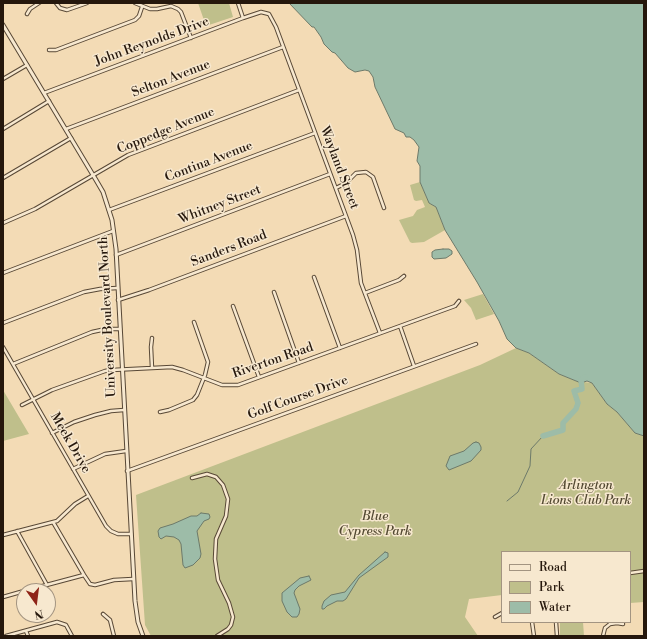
<!DOCTYPE html>
<style>
body{margin:0}
#map{position:relative;width:647px;height:639px;overflow:hidden;background:#f3dbb5;font-family:"Libre Bodoni",serif}
canvas{display:block}
.frame{position:absolute;inset:0;border:4px solid #25170c;pointer-events:none}
.legend{position:absolute;left:501px;top:551px;width:130px;height:72px;box-sizing:border-box;background:#f7e8cf;border:1px solid #a39481;margin:0;padding:5px 7px;list-style:none;font-size:12px;color:#25170c}
.legend li{display:flex;align-items:center;gap:8px;height:20px}
.legend b{width:20px;border:1px solid #a39481}
.north{position:absolute;left:16px;top:583px;width:40px;height:40px;box-sizing:border-box;background:#f7e8cf;border:1px solid #a39481;border-radius:50%;rotate:166deg;font-size:11px;font-weight:700;line-height:16px;text-align:center;color:#25170c}
.north::after{content:'';display:block;margin:auto;width:14px;height:18px;background:#8f2418;clip-path:polygon(50% 0,100% 100%,50% 72%,0 100%)}
</style>
<div id="map">
<canvas width="647" height="639"></canvas>
<div class="frame"></div>
<ul class="legend">
<li><b style="height:5px;background:#f7e8cf"></b>Road</li>
<li><b style="height:11px;background:#bfbf8b"></b>Park</li>
<li><b style="height:11px;background:#9dbca8"></b>Water</li>
</ul>
<div class="north">N</div>
</div>
<script>
const context = document.querySelector('canvas').getContext('2d');
context.lineJoin = 'round';
function paint(path, color) { context.fillStyle = color; context.fill(path, 'evenodd'); }
const poly = rows => new Path2D(rows.map(r => 'M' + r).join(''));
function strokePath(path, color, width, dash) { context.strokeStyle = color; context.lineWidth = width; context.lineCap = dash ? 'butt' : 'round'; context.setLineDash(dash || []); context.stroke(path); }
function label(font, color, halo, rows, align = 'center') {
  context.font = font + ' "Libre Bodoni",serif'; context.lineWidth = 3; context.setLineDash([]); context.textBaseline = 'middle'; context.strokeStyle = halo; context.fillStyle = color; for (const [text, x, y, turn = 0] of rows) {
    context.save(); context.translate(x, y); context.rotate((+turn || 0) * Math.PI / 180); context.textAlign = isNaN(turn) ? turn : align; if (halo) context.strokeText(text, 0, 0); context.fillText(text, 0, 0); context.restore();
  }
}
paint(poly([
 [198,3,229,3,233,17,206,26],
 [420,182,429,203,436,207,445,230,424,242,412,243,410,242,399,220,413,216,417,210,425,207,422,200,416,201,414,200,410,185],
 [483,294,494,314,476,320,471,308,464,300],
 [516,348,529,353,559,374,576,381,592,383,607,404,617,412,635,433,644,436,644,602,630,603,630,552,502,552,502,595,469,599,465,617,478,636,151,636,145,625,136,495,480,365],
 [3,390,29,434,3,441],
 [560,622,583,622,584,636,560,636]
]), '#bfbf8b');
const water = poly([
 [289,3,644,3,644,436,635,433,617,412,607,404,592,383,587,381,581,383,559,374,529,353,516,348,507,339,499,321,477,282,445,230,436,207,429,203,420,182,420,166,417,161,419,147,414,140,410,137,406,137,404,133,395,129,375,87,373,77,369,71,365,70,355,72,348,68,335,53,332,52,324,44,321,37,314,27,312,27,289,3],
 [443,249,449,249,452,251,452,254,446,258,434,259,432,257,432,252,435,250,443,249],
 [476,442,479,443,481,447,481,450,471,461,449,470,446,466,450,456,464,451,473,443,476,442],
 [201,513,209,514,210,517,209,519,204,521,197,531,201,554,200,558,193,565,185,568,183,565,181,544,179,540,174,537,166,536,161,539,159,537,158,531,160,528,173,524,191,516,197,516,201,513],
 [385,552,388,553,388,557,359,578,346,599,343,601,337,601,327,606,324,609,322,609,322,606,324,601,331,595,345,592,359,575,385,552],
 [309,576,311,580,299,586,295,590,294,593,300,609,299,614,297,617,292,617,287,612,282,601,282,593,300,578,309,576]
]);
paint(water, '#9dbca8');
strokePath(water, '#6d7a6a', 1);
strokePath(poly([
 [507,501,518,492,530,466,531,449,543,436]
]), '#6d7a6a', 1);
strokePath(poly([
 [543,436,563,430,563,423,576,409,578,403,574,391,582,389,581,380,585,377]
]), '#9dbca8', 5.5);
const minor = poly([
 [56,3,60,8,67,10,87,3],
 [135,3,150,9,157,9,171,6,178,9,181,12,191,38],
 [238,3,243,18],
 [27,14,30,9,39,3],
 [49,50,56,50,135,20,139,16,142,7],
 [3,79,27,65],
 [44,93,243,18,261,12,269,14,276,27,353,235,357,250,361,283,380,333],
 [3,129,49,101],
 [66,129,283,47],
 [3,178,71,138],
 [336,188,346,183,356,173,366,172,373,177,384,208],
 [109,210,315,133],
 [3,223,35,209,128,155,299,90],
 [116,255,330,174],
 [3,273,113,231],
 [314,277,340,348],
 [274,292,299,363],
 [365,293,399,280,404,276],
 [118,300,149,290,346,216],
 [233,306,259,377],
 [3,323,84,292,100,289,117,288],
 [400,326,414,366],
 [152,338,151,347,152,368],
 [3,347,106,526,111,531,118,534,131,534],
 [13,364,92,332,106,329,120,329],
 [22,405,52,390,105,371,112,370,172,367,183,370,222,385,238,385,455,306,459,301],
 [160,412,169,410,193,400,197,395,205,375,208,362,194,322],
 [52,433,74,422,95,415,111,411,124,410],
 [73,469,105,454,126,451],
 [127,471,476,344],
 [192,478,207,474,216,477,223,485,228,499,226,516,216,539,215,559,218,580,229,603,233,617,231,625,228,629,217,636],
 [53,522,84,575,90,584,95,585,114,580,133,579],
 [17,531,47,585],
 [3,535,57,521,75,504,88,496],
 [630,573,644,571],
 [24,591,84,575],
 [3,597,24,591],
 [103,614,110,620,114,636],
 [495,617,502,613],
 [532,622,534,636],
 [556,622,557,636],
 [26,631,28,636],
 [6,636,57,622,66,625,72,636],
 [603,636,605,628,610,624,617,623,623,624]
]);
const tertiary = poly([
 [3,25,96,180,103,192,112,220,116,249,135,601,138,622,143,636]
]);
strokePath(minor, '#584836', 4.5);
strokePath(tertiary, '#584836', 5);
strokePath(minor, '#f7e8cf', 2.5);
strokePath(tertiary, '#f7e8cf', 3);
label('13px', '#25170c', '#f7e8cf', [
 ["John Reynolds Drive",152,42,-20],
 ["Selton Avenue",171,79,-21],
 ["Coppedge Avenue",166,131,-22],
 ["Contina Avenue",209,162,-21],
 ["Wayland Street",339,168,69],
 ["Whitney Street",220,205,-21],
 ["Sanders Road",229,249,-21],
 ["University Boulevard North",108,317,-93],
 ["Riverton Road",273,361,-19],
 ["Golf Course Drive",298,398,-20],
 ["Meek Drive",70,443,60]
]);
label('italic 13px', '#534932', '#f7e8cf', [
 ["Arlington",586,486],
 ["Lions Club Park",586,501],
 ["Blue",375,517],
 ["Cypress Park",375,532]
]);
</script>
